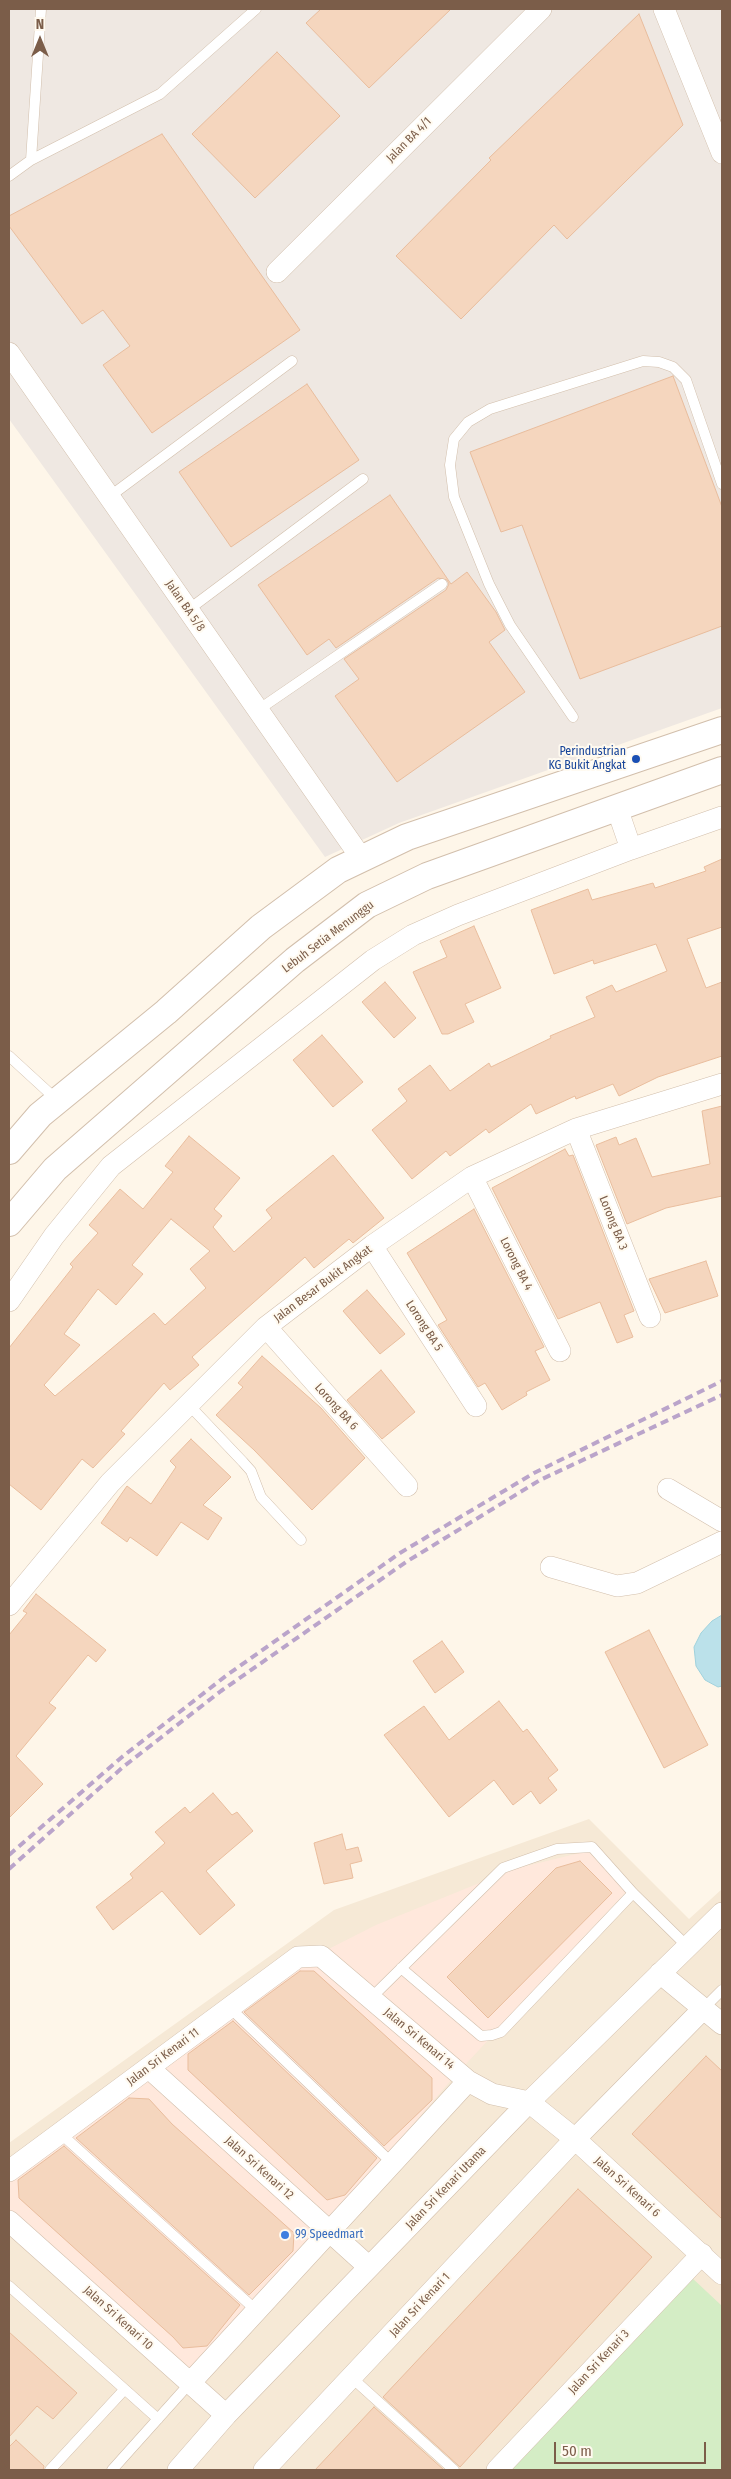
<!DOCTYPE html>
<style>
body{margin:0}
#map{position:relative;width:731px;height:2479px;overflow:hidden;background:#fef6e9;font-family:"Fira Sans Condensed",sans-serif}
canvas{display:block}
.frame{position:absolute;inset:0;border:10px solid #7b5d49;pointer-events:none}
.north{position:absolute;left:15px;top:15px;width:50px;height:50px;-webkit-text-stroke:4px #fffaf0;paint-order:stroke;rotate:0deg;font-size:14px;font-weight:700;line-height:20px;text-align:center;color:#7b5d49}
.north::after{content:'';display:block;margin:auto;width:18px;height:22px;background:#7b5d49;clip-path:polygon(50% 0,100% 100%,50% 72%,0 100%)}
.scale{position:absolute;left:554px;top:2442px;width:152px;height:22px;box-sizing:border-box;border:2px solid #7b5d49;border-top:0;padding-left:6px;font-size:15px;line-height:18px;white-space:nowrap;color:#7b5d49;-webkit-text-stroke:4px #fffaf0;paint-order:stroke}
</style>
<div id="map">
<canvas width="731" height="2479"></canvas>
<div class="frame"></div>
<div class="north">N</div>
<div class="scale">50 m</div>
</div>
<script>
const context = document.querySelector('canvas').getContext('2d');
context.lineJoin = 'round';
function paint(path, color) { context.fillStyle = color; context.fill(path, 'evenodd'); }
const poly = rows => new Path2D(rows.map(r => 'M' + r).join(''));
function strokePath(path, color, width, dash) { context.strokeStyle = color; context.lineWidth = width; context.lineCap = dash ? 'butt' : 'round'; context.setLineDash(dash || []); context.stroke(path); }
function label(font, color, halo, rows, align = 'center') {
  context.font = font + ' "Fira Sans Condensed",sans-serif'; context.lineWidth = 4; context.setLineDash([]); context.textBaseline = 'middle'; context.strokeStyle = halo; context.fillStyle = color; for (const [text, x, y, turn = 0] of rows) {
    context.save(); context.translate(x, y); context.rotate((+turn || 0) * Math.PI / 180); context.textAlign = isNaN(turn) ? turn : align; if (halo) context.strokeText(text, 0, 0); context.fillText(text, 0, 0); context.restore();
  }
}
paint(poly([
 [589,1819,689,1919,722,1889,722,2470,9,2470,9,2143,334,1910]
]), '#f6e9d6');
paint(poly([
 [588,1851,626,1892,453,2078,329,2222,189,2372,9,2210,9,2180,303,1962,376,1925,514,1869]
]), '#ffe8dc');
paint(poly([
 [9,9,722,9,722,708,399,823,325,857,9,419]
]), '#efe8e2');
paint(poly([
 [691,2277,722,2306,722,2470,509,2470]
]), '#d4edc5');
const water = poly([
 [722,1615,722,1686,718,1687,705,1680,696,1666,694,1647,701,1633,712,1621,722,1615]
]);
paint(water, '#bbe1ea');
strokePath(water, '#a0d1dc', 1);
const building = poly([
 [321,9,451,9,369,88,306,23,321,9],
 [639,14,683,125,567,239,554,225,461,319,396,256,491,160,489,158,639,14],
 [277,52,340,116,255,198,192,134,277,52],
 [162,134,300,330,152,433,103,365,130,346,103,310,82,324,9,226,9,216,162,134],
 [673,376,722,507,722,626,580,679,522,525,501,532,470,452,673,376],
 [307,384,359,460,231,547,179,472,307,384],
 [390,495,451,584,467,572,496,612,505,630,489,642,525,692,397,782,335,696,359,679,344,659,446,590,449,584,447,580,438,578,336,648,329,639,307,655,258,585,390,495],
 [722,859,722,927,687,939,706,988,722,982,722,1056,658,1077,619,1096,613,1084,576,1099,575,1096,536,1114,531,1104,489,1133,486,1129,450,1156,446,1151,412,1179,372,1130,407,1101,398,1089,430,1065,450,1091,489,1063,491,1067,551,1038,550,1036,595,1017,586,997,612,985,616,992,667,971,656,944,594,964,593,960,554,974,531,910,588,889,592,900,653,883,655,888,706,871,704,867,722,859],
 [474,926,501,988,465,1004,474,1022,448,1034,442,1034,413,972,447,957,440,941,474,926],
 [385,982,416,1018,394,1038,362,1002,385,982],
 [322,1035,363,1082,333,1107,293,1060,322,1035],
 [722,1106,722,1196,666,1208,627,1224,596,1145,616,1137,619,1145,636,1138,652,1177,710,1164,702,1111,722,1106],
 [189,1136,240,1178,214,1209,222,1216,213,1227,234,1252,272,1218,266,1210,333,1155,384,1218,353,1243,349,1239,314,1268,305,1257,192,1357,199,1365,170,1390,164,1383,121,1431,125,1434,93,1468,82,1459,41,1510,9,1484,9,1348,73,1267,70,1264,98,1233,89,1225,120,1189,143,1209,173,1172,165,1166,189,1136],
 [171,1219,210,1251,190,1269,206,1288,165,1325,154,1313,55,1396,44,1385,80,1345,64,1334,98,1289,116,1305,143,1274,132,1265,171,1219],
 [565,1149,569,1156,573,1155,634,1311,624,1315,633,1337,617,1343,600,1302,558,1319,492,1188,565,1149],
 [474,1209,544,1347,535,1351,550,1380,526,1392,527,1395,502,1410,485,1383,478,1387,438,1325,447,1320,407,1253,474,1209],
 [706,1261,718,1296,665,1313,649,1279,706,1261],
 [367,1290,405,1334,380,1354,343,1311,367,1290],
 [262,1356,321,1408,365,1458,312,1510,254,1450,216,1415,243,1387,238,1383,262,1356],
 [381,1370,415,1412,382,1439,347,1400,381,1370],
 [191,1439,231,1477,203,1505,222,1518,208,1540,181,1522,157,1556,130,1537,127,1542,101,1523,127,1486,151,1504,176,1467,170,1461,191,1439],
 [36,1594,106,1650,96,1662,88,1655,49,1703,56,1708,16,1756,43,1784,9,1818,9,1635,27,1613,23,1611,36,1594],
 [649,1630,708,1745,664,1768,605,1652,649,1630],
 [442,1641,464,1672,435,1693,413,1661,442,1641],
 [499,1701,523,1732,527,1729,558,1770,548,1778,557,1790,540,1804,531,1791,513,1805,494,1780,449,1817,384,1735,424,1706,449,1740,499,1701],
 [213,1793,232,1815,237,1812,253,1831,206,1871,235,1905,200,1935,162,1891,113,1930,96,1907,133,1878,130,1874,165,1843,155,1832,185,1807,190,1813,213,1793],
 [342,1834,346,1850,358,1847,362,1861,350,1864,353,1878,324,1884,314,1843,342,1834],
 [580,1861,612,1893,488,2018,447,1977,556,1868,580,1861],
 [300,1971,314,1971,432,2078,432,2100,384,2146,244,2012,300,1971],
 [233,2021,377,2158,345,2195,327,2200,188,2070,188,2054,233,2021],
 [706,2056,722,2071,722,2219,632,2134,706,2056],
 [129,2098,149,2099,172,2124,294,2233,293,2251,249,2295,76,2138,129,2098],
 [64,2146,240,2305,207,2346,183,2348,173,2337,19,2198,18,2180,64,2146],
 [578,2189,652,2257,460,2467,383,2397,578,2189],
 [9,2332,77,2393,53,2419,37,2406,9,2437,9,2332],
 [374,2407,444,2470,315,2470,374,2407],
 [16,2440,44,2466,43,2470,9,2470,9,2447,16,2440]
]);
paint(building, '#f5d6be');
strokePath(building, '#e9bd9d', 1);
const service = poly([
 [31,160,41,9],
 [9,176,31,160,160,94,256,9],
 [109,497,292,361],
 [188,610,363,479],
 [258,710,442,584],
 [573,717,510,625,489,584,454,497,450,465,454,439,468,422,490,409,643,361,659,362,673,367,686,380,722,484],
 [9,1056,57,1100],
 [188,1404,243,1462,251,1471,261,1497,301,1540],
 [401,1968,481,2036,492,2035,501,2032,633,1893],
 [371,1998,503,1868,557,1849,592,1847,633,1893,687,1946],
 [230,2008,392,2163],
 [704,2008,722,1990],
 [60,2133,257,2311],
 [9,2286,158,2419],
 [351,2377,454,2470],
 [50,2470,124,2390],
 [112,2470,190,2383]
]);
const minor = poly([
 [664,9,722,153],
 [277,272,541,9],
 [9,353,362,859],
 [617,808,631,849],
 [576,1129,650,1317],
 [472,1177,560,1351],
 [372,1246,476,1406],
 [9,1301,54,1236,111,1166,373,960,413,935,458,915,631,849,722,817],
 [266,1327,407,1486],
 [668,1489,722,1521],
 [551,1567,617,1586,637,1583,722,1542],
 [9,1605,110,1483,266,1327,372,1246,472,1177,576,1129,722,1084],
 [660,1973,722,2024],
 [149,2068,369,2267],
 [9,2171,298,1957,321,1956,468,2081,492,2094,529,2102,575,2139,722,2274],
 [9,2221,226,2415],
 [190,2383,468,2081],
 [178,2470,226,2415,529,2102,722,1913],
 [264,2470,575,2139,704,2008],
 [497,2470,702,2254]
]);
const tertiary = poly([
 [9,1151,40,1115,166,1012,261,927,338,870,407,837,722,730],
 [9,1223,55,1169,295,960,367,905,427,876,722,770]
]);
strokePath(service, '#d2bfac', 11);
strokePath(minor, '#d2bfac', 22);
strokePath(tertiary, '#d2bfac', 28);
strokePath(service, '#fff', 10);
strokePath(minor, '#fff', 21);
strokePath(tertiary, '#fff', 26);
strokePath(poly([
 [9,1855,122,1757,227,1675,400,1553,534,1473,722,1381],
 [9,1869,123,1767,221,1691,406,1562,540,1480,722,1395]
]), '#baa4ca', 4, [8, 5]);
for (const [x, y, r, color] of [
 [636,759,5,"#1a4fb4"],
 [285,2235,5,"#3f7fe0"]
]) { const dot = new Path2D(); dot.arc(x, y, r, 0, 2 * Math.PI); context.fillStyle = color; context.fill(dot); strokePath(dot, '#fffaf0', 2); }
label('12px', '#7b5d49', '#fffaf0', [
 ["Jalan BA 4/1",409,140,-45],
 ["Jalan BA 5/8",185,606,55],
 ["Lebuh Setia Menunggu",328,937,-37],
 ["Lorong BA 3",613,1223,68],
 ["Lorong BA 4",516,1264,63],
 ["Jalan Besar Bukit Angkat",323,1284,-37],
 ["Lorong BA 5",424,1326,57],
 ["Lorong BA 6",336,1407,48],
 ["Jalan Sri Kenari 14",419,2039,40],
 ["Jalan Sri Kenari 11",163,2057,-37],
 ["Jalan Sri Kenari 12",259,2168,42],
 ["Jalan Sri Kenari 6",627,2187,42],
 ["Jalan Sri Kenari Utama",446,2188,-46],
 ["Jalan Sri Kenari 1",420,2305,-47],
 ["Jalan Sri Kenari 10",118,2318,42],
 ["Jalan Sri Kenari 3",599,2362,-47]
]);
label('12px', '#164399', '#fffaf0', [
 ["Perindustrian",626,752],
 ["KG Bukit Angkat",626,766]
], 'right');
label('12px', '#366cbe', '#fffaf0', [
 ["99 Speedmart",295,2235]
], 'left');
</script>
